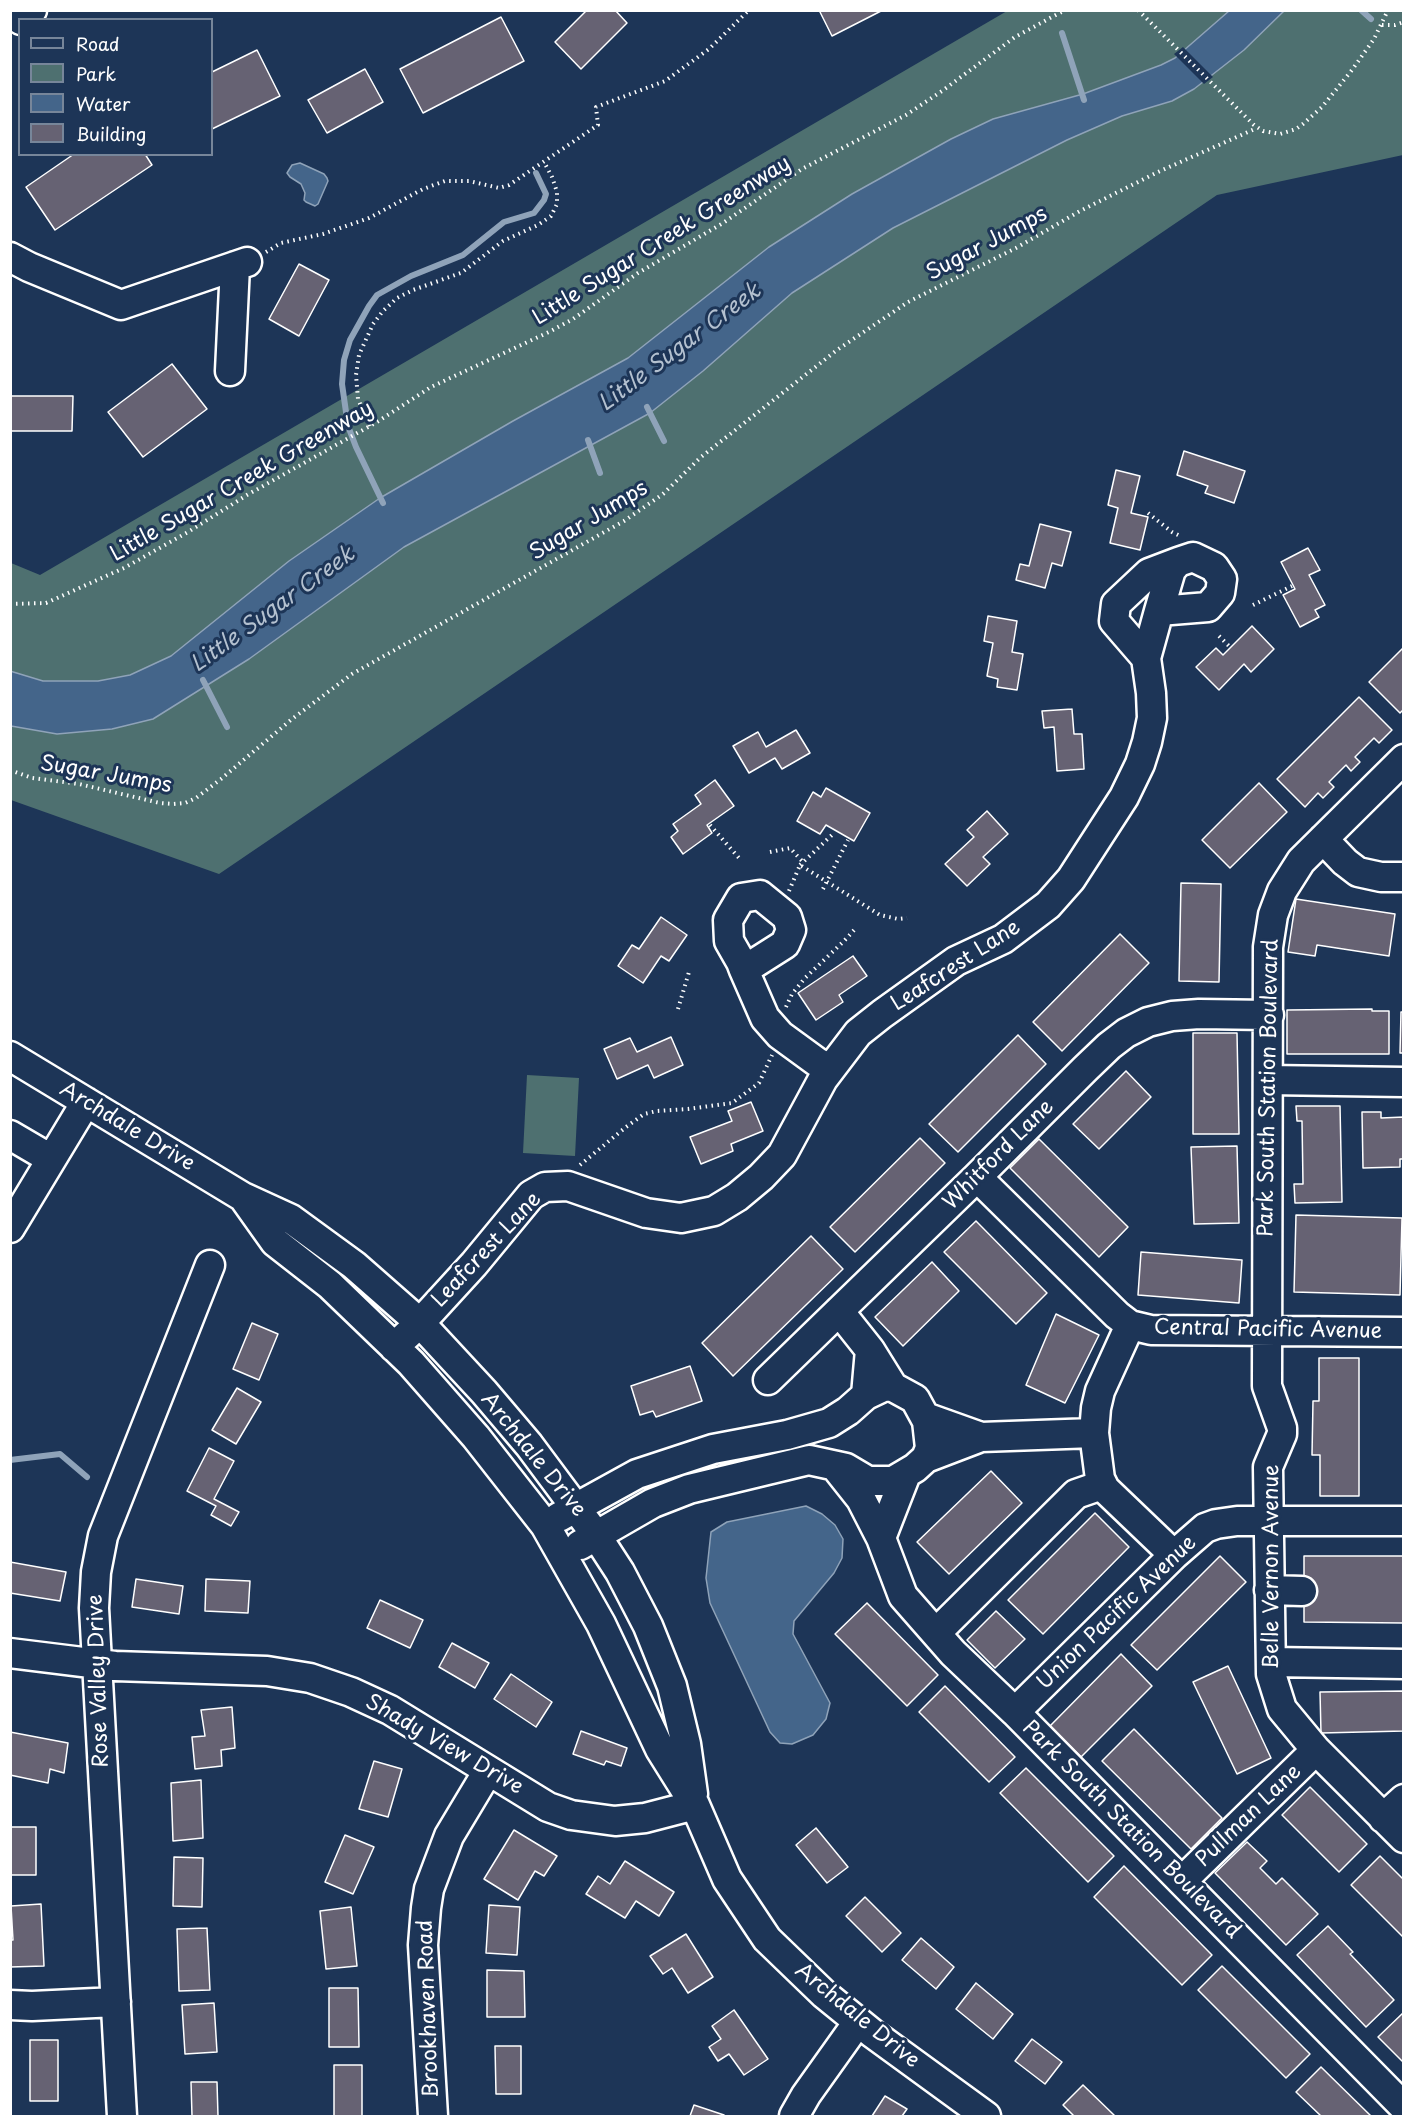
<!DOCTYPE html>
<style>
body{margin:0}
#map{position:relative;width:1414px;height:2127px;overflow:hidden;background:#1d3557;font-family:"Playpen Sans",sans-serif}
canvas{display:block}
.frame{position:absolute;inset:0;border:12px solid #fff;pointer-events:none}
.legend{position:absolute;left:18px;top:18px;width:195px;height:138px;box-sizing:border-box;background:#1d3557;border:2px solid #77869a;margin:0;padding:8px 10px;list-style:none;font-size:18px;color:#fff}
.legend li{display:flex;align-items:center;gap:12px;height:30px}
.legend b{width:30px;border:2px solid #77869a}
</style>
<div id="map">
<canvas width="1414" height="2127"></canvas>
<div class="frame"></div>
<ul class="legend">
<li><b style="height:8px;background:#1d3557"></b>Road</li>
<li><b style="height:16px;background:#4e7070"></b>Park</li>
<li><b style="height:16px;background:#44658a"></b>Water</li>
<li><b style="height:16px;background:#666273"></b>Building</li>
</ul>
</div>
<script>
const context = document.querySelector('canvas').getContext('2d');
context.lineJoin = 'round';
function paint(path, color) { context.fillStyle = color; context.fill(path, 'evenodd'); }
const poly = rows => new Path2D(rows.map(r => 'M' + r).join(''));
function strokePath(path, color, width, dash) { context.strokeStyle = color; context.lineWidth = width; context.lineCap = dash ? 'butt' : 'round'; context.setLineDash(dash || []); context.stroke(path); }
function label(font, color, halo, rows, align = 'center') {
  context.font = font + ' "Playpen Sans",sans-serif'; context.lineWidth = 6; context.setLineDash([]); context.textBaseline = 'middle'; context.strokeStyle = halo; context.fillStyle = color; for (const [text, x, y, turn = 0] of rows) {
    context.save(); context.translate(x, y); context.rotate((+turn || 0) * Math.PI / 180); context.textAlign = isNaN(turn) ? turn : align; if (halo) context.strokeText(text, 0, 0); context.fillText(text, 0, 0); context.restore();
  }
}
paint(poly([
 [1007,11,1403,11,1403,155,1217,195,219,874,11,800,11,563,40,575],
 [527,1075,579,1078,575,1156,523,1153]
]), '#4e7070');
const water = poly([
 [1229,11,1284,11,1244,50,1194,89,1172,101,1122,116,1067,140,893,228,792,293,703,371,650,413,404,547,249,659,153,719,112,729,57,734,11,726,10,671,43,681,98,681,130,675,171,656,289,561,380,498,513,421,628,358,769,247,852,194,951,139,993,119,1083,94,1161,65,1175,58,1229,11],
 [300,163,324,174,327,178,328,181,318,204,315,206,306,202,304,200,305,193,301,184,290,177,287,173,292,165,300,163],
 [806,1506,822,1514,835,1525,843,1539,842,1558,834,1573,794,1621,793,1634,830,1703,826,1719,813,1735,792,1744,780,1743,770,1732,710,1603,706,1578,711,1532,727,1522,806,1506]
]);
paint(water, '#44658a');
strokePath(water, '#8fa3b9', 1.5);
paint(poly([
 [1183,47,1213,77,1204,84,1174,54]
]), '#1d3557');
strokePath(poly([
 [1361,10,1371,19],
 [1062,33,1084,100],
 [647,407,664,441],
 [588,440,600,473],
 [383,503,356,447,348,426,342,384,344,360,350,340,369,306,377,295,411,276,463,255,504,222,534,213,544,200,546,194,536,173],
 [203,680,227,727],
 [10,1460,60,1454,87,1477]
]), '#8fa3b9', 6);
const building = poly([
 [587,10,615,10,627,23,581,69,555,42,587,10],
 [819,10,883,10,832,36,819,10],
 [501,17,524,61,423,113,400,69,501,17],
 [257,50,280,96,212,129,212,72,257,50],
 [365,69,383,102,327,133,308,100,365,69],
 [74,154,145,154,152,165,55,230,26,187,74,154],
 [299,264,329,280,299,336,269,319,299,264],
 [172,364,207,409,143,457,108,412,172,364],
 [10,396,73,396,72,431,10,431,10,396],
 [1184,451,1245,471,1234,503,1205,493,1208,486,1177,475,1184,451],
 [1116,470,1140,476,1131,513,1148,517,1140,550,1110,543,1118,508,1108,505,1116,470],
 [1040,524,1071,532,1062,566,1052,563,1045,588,1016,580,1020,564,1029,566,1040,524],
 [1308,548,1320,570,1309,575,1325,605,1315,610,1319,617,1300,627,1283,595,1295,589,1281,562,1308,548],
 [988,616,1017,621,1012,652,1023,654,1017,690,997,687,998,679,987,676,993,643,984,641,988,616],
 [1252,626,1274,649,1251,672,1244,664,1219,690,1196,667,1216,648,1223,655,1252,626],
 [1404,647,1404,709,1400,713,1369,682,1404,647],
 [1359,697,1392,730,1379,743,1374,738,1355,757,1360,762,1351,771,1346,765,1329,782,1334,787,1323,798,1318,793,1305,807,1277,779,1359,697],
 [1072,709,1074,734,1082,734,1084,769,1057,771,1054,727,1044,728,1042,711,1072,709],
 [796,730,810,753,782,769,775,758,749,773,733,746,758,732,766,747,796,730],
 [715,780,734,806,707,825,712,833,683,854,671,837,678,831,673,824,701,804,695,795,715,780],
 [1259,783,1287,812,1230,868,1202,840,1259,783],
 [826,788,870,813,854,841,826,825,820,834,797,821,813,792,821,797,826,788],
 [987,811,1008,834,983,857,990,864,967,886,945,864,974,837,967,830,987,811],
 [1181,883,1221,884,1219,982,1179,981,1181,883],
 [1296,899,1395,914,1389,956,1317,945,1315,956,1288,952,1296,899],
 [661,917,687,935,669,961,661,956,643,983,618,966,632,945,639,949,661,917],
 [1120,934,1149,963,1062,1051,1033,1022,1120,934],
 [853,956,867,976,839,995,843,1002,816,1020,798,993,853,956],
 [1372,1009,1372,1011,1389,1011,1389,1054,1287,1054,1287,1010,1372,1009],
 [1401,1012,1404,1012,1404,1053,1400,1053,1401,1012],
 [1193,1033,1237,1033,1239,1134,1193,1134,1193,1033],
 [1018,1035,1046,1064,958,1152,929,1124,1018,1035],
 [671,1037,683,1065,654,1078,648,1065,617,1079,604,1049,630,1038,637,1052,671,1037],
 [1126,1071,1151,1097,1099,1149,1073,1124,1126,1071],
 [751,1102,763,1131,731,1144,733,1151,701,1164,690,1137,732,1121,728,1111,751,1102],
 [1296,1106,1340,1106,1342,1202,1295,1203,1294,1184,1303,1184,1302,1121,1297,1121,1296,1106],
 [1362,1112,1381,1112,1381,1118,1404,1117,1404,1159,1400,1159,1400,1167,1363,1168,1362,1112],
 [920,1138,945,1163,855,1252,830,1227,920,1138],
 [1039,1139,1128,1227,1099,1257,1010,1168,1039,1139],
 [1237,1146,1239,1223,1194,1224,1191,1147,1237,1146],
 [1296,1215,1402,1218,1400,1295,1294,1292,1296,1215],
 [976,1221,1047,1293,1016,1324,944,1252,976,1221],
 [811,1236,843,1269,733,1376,702,1343,811,1236],
 [1141,1252,1242,1260,1239,1303,1138,1295,1141,1252],
 [932,1262,959,1291,903,1346,875,1317,932,1262],
 [1056,1314,1099,1335,1065,1403,1026,1385,1056,1314],
 [252,1323,278,1334,259,1380,233,1369,252,1323],
 [1319,1358,1359,1358,1359,1496,1320,1496,1320,1455,1312,1455,1313,1401,1319,1401,1319,1358],
 [690,1366,702,1401,656,1417,653,1411,640,1415,631,1386,690,1366],
 [237,1388,261,1402,236,1444,212,1430,237,1388],
 [209,1448,234,1461,214,1499,239,1512,231,1526,211,1515,216,1506,187,1491,209,1448],
 [991,1471,1022,1503,949,1574,917,1542,991,1471],
 [1095,1513,1129,1547,1043,1634,1008,1600,1095,1513],
 [1220,1556,1246,1582,1157,1670,1131,1645,1220,1556],
 [1304,1556,1404,1556,1404,1623,1304,1622,1304,1556],
 [10,1562,66,1572,60,1601,10,1593,10,1562],
 [136,1579,183,1586,179,1614,132,1607,136,1579],
 [206,1579,250,1581,248,1613,205,1611,206,1579],
 [380,1600,423,1620,410,1648,367,1628,380,1600],
 [867,1603,938,1675,907,1706,835,1634,867,1603],
 [996,1611,1025,1639,995,1668,967,1640,996,1611],
 [452,1643,489,1663,475,1688,439,1667,452,1643],
 [1121,1654,1152,1686,1081,1757,1050,1726,1121,1654],
 [1228,1666,1271,1758,1237,1774,1193,1682,1228,1666],
 [511,1674,552,1702,536,1727,494,1699,511,1674],
 [945,1686,1015,1757,989,1782,919,1712,945,1686],
 [1404,1691,1404,1731,1321,1733,1320,1692,1404,1691],
 [232,1707,235,1748,221,1750,222,1766,195,1769,192,1737,205,1736,201,1710,232,1707],
 [1134,1729,1222,1818,1191,1849,1102,1761,1134,1729],
 [581,1731,627,1748,621,1766,606,1761,604,1765,573,1754,581,1731],
 [10,1732,68,1743,64,1773,50,1769,48,1783,10,1775,10,1732],
 [374,1761,402,1769,388,1817,359,1809,374,1761],
 [1026,1768,1114,1856,1088,1882,1000,1793,1026,1768],
 [201,1780,203,1838,173,1841,171,1783,201,1780],
 [1310,1787,1367,1844,1339,1872,1282,1815,1310,1787],
 [10,1827,36,1827,36,1875,10,1875,10,1827],
 [816,1828,848,1867,827,1883,796,1845,816,1828],
 [514,1830,557,1856,544,1876,535,1871,518,1900,484,1879,514,1830],
 [345,1835,374,1847,353,1894,325,1882,345,1835],
 [1247,1842,1267,1861,1260,1868,1276,1884,1282,1878,1318,1914,1286,1945,1215,1873,1247,1842],
 [1380,1856,1404,1880,1404,1938,1351,1885,1380,1856],
 [174,1857,203,1858,202,1907,173,1906,174,1857],
 [625,1861,674,1892,659,1916,636,1901,625,1918,586,1894,598,1876,610,1884,625,1861],
 [1124,1866,1212,1955,1182,1985,1094,1897,1124,1866],
 [865,1897,901,1933,882,1952,846,1916,865,1897],
 [41,1904,44,1966,10,1967,10,1940,13,1940,11,1906,41,1904],
 [489,1905,520,1907,517,1955,486,1953,489,1905],
 [351,1907,357,1966,326,1969,320,1911,351,1907],
 [1328,1926,1353,1952,1350,1954,1394,2000,1366,2027,1297,1955,1328,1926],
 [207,1928,210,1990,179,1991,177,1929,207,1928],
 [686,1934,713,1977,688,1993,672,1968,663,1974,650,1956,686,1934],
 [921,1938,954,1967,936,1989,902,1960,921,1938],
 [1222,1966,1310,2054,1286,2078,1198,1990,1222,1966],
 [487,1970,524,1971,525,2017,487,2017,487,1970],
 [976,1983,1013,2014,993,2039,956,2009,976,1983],
 [329,1988,358,1988,359,2047,329,2047,329,1988],
 [214,2003,217,2052,185,2054,182,2005,214,2003],
 [734,2010,768,2059,744,2075,729,2054,718,2061,709,2047,721,2039,712,2026,734,2010],
 [1404,2012,1404,2063,1378,2037,1404,2012],
 [1032,2039,1062,2062,1045,2084,1015,2061,1032,2039],
 [30,2040,58,2040,58,2101,30,2101,30,2040],
 [495,2046,521,2046,521,2094,496,2094,495,2046],
 [334,2065,362,2065,362,2116,334,2116,334,2065],
 [1321,2067,1371,2116,1321,2116,1296,2092,1321,2067],
 [191,2082,217,2082,218,2116,192,2116,191,2082],
 [1083,2085,1115,2116,1074,2116,1063,2105,1083,2085],
 [885,2096,907,2109,902,2116,872,2116,885,2096],
 [694,2105,724,2115,723,2116,690,2116,694,2105]
]);
paint(building, '#666273');
strokePath(building, '#fff', 1.5);
const minor = poly([
 [21,20,32,10],
 [10,257,29,267,121,305,247,262],
 [230,371,235,266],
 [1146,658,1114,621,1116,604,1149,573,1178,562],
 [1404,759,1301,861,1282,891,1273,915,1268,947,1267,1386,1282,1428,1282,1434,1268,1467,1271,1674,1282,1709,1316,1750,1404,1838],
 [1323,839,1345,862,1358,872,1381,877,1404,877],
 [744,970,785,944,791,930,787,917,760,895,741,898,728,920,729,941,741,962,744,970,765,1018,780,1035,817,1062,830,1069],
 [10,1056,243,1197,291,1219,354,1265,420,1323,484,1392,529,1445,596,1535,620,1572,648,1626,672,1686,686,1744,693,1794],
 [1268,1080,1404,1082],
 [10,1135,51,1159],
 [977,1177,1117,1315,1130,1325,1151,1330,1404,1332],
 [243,1197,275,1242,330,1285,411,1363,476,1437,545,1525,601,1624,660,1749,695,1805,727,1879,767,1939,824,1994,872,2033,986,2116],
 [10,1228,86,1102],
 [839,1311,870,1350],
 [1130,1325,1100,1391,1096,1408,1094,1433,1100,1479,1105,1489,1174,1555],
 [394,1347,420,1323,474,1264,531,1195,545,1187,568,1186,646,1213,681,1218,714,1211,737,1197,761,1177,782,1155,823,1079,858,1033,882,1014,956,961,1003,939,1048,905,1071,879,1124,797,1140,764,1147,742,1152,718,1151,693,1146,658,1159,611,1171,570,1178,562,1193,557,1214,567,1222,579,1220,593,1208,607,1159,611],
 [768,1380,977,1177,1085,1069,1109,1046,1126,1033,1148,1022,1172,1016,1199,1014,1269,1015],
 [866,1395,870,1350,893,1387],
 [925,1417,981,1437,926,1458],
 [981,1437,1094,1433],
 [838,1470,861,1499,881,1538,906,1474],
 [559,1517,637,1474,713,1449,787,1435,829,1423,848,1411,866,1395,885,1386,893,1387,915,1399,927,1421,930,1448,926,1458,915,1468,893,1481,868,1481,846,1468,809,1460,689,1489,653,1503,580,1545],
 [881,1538,903,1596,953,1653,1015,1712,1404,2107],
 [1269,1590,1302,1591],
 [936,1633,1076,1494,1102,1485],
 [10,1653,115,1666,267,1671,310,1678,351,1692,390,1710,548,1807,571,1815,615,1821,645,1818,695,1805],
 [1271,1662,1404,1664],
 [1015,1712,1174,1555,1205,1528,1216,1524,1237,1521,1404,1521],
 [1383,1818,1404,1799],
 [1182,1881,1316,1750],
 [10,2005,32,2006,116,2002],
 [122,2116,94,1608,96,1572,103,1536,210,1265],
 [433,2116,423,1945,426,1908,429,1889,449,1836,488,1771],
 [794,2116,806,2095,858,2022]
]);
strokePath(minor, '#fff', 33);
strokePath(poly([
 [1138,10,1254,125,1263,131,1280,134,1296,129,1303,124,1322,107,1352,70,1374,39,1388,10],
 [1382,25,1395,25,1404,22],
 [266,252,281,243,323,234,369,218,423,189,445,181,469,181,499,188,509,185,598,125,596,107,665,81,709,49,749,10],
 [370,426,358,399,356,375,359,355,373,324,383,311,397,298,413,290,461,273,503,241,538,225,551,216,557,204,557,192,552,177,544,162],
 [1148,513,1172,532,1180,536],
 [10,604,46,603,124,568,188,532,247,495,377,422,431,387,549,332,573,319,638,273,723,223,802,169,906,115,942,91,1015,37,1065,10],
 [1253,605,1292,586],
 [1219,636,1229,646],
 [10,770,32,778,79,784,160,803,173,804,185,803,196,798,221,779,292,719,352,674,624,521,663,494,701,457,837,350,908,302,1016,248,1080,211,1158,172,1257,128],
 [710,825,739,858],
 [770,852,790,848,802,861],
 [800,865,833,834],
 [823,889,848,840],
 [789,891,800,865,880,915,898,919,907,918],
 [786,1007,792,994,805,978,844,941,856,928],
 [678,1009,689,972],
 [580,1165,626,1127,644,1114,657,1111,688,1109,732,1103,759,1083,772,1055]
]), '#fff', 4, [1.5, 4.5]);
strokePath(minor, '#1d3557', 28);
label('21px', '#fff', '#1d3557', [
 ["Little Sugar Creek Greenway",662,241,-32],
 ["Sugar Jumps",987,244,-28],
 ["Little Sugar Creek Greenway",242,482,-30],
 ["Sugar Jumps",589,521,-31],
 ["Sugar Jumps",106,775,10],
 ["Leafcrest Lane",956,966,-33],
 ["Park South Station Boulevard",1269,1088,-89],
 ["Archdale Drive",127,1127,31],
 ["Whitford Lane",999,1155,-45],
 ["Leafcrest Lane",487,1250,-47],
 ["Central Pacific Avenue",1268,1330,1],
 ["Archdale Drive",533,1455,51],
 ["Belle Vernon Avenue",1272,1567,-90],
 ["Union Pacific Avenue",1117,1613,-44],
 ["Rose Valley Drive",99,1681,-92],
 ["Shady View Drive",444,1745,30],
 ["Pullman Lane",1249,1816,-44],
 ["Park South Station Boulevard",1131,1830,45],
 ["Brookhaven Road",429,2009,-92],
 ["Archdale Drive",857,2016,39]
]);
label('italic 22px', '#b4c1d0', '#1d3557', [
 ["Little Sugar Creek",680,348,-37],
 ["Little Sugar Creek",273,610,-36]
]);
</script>
